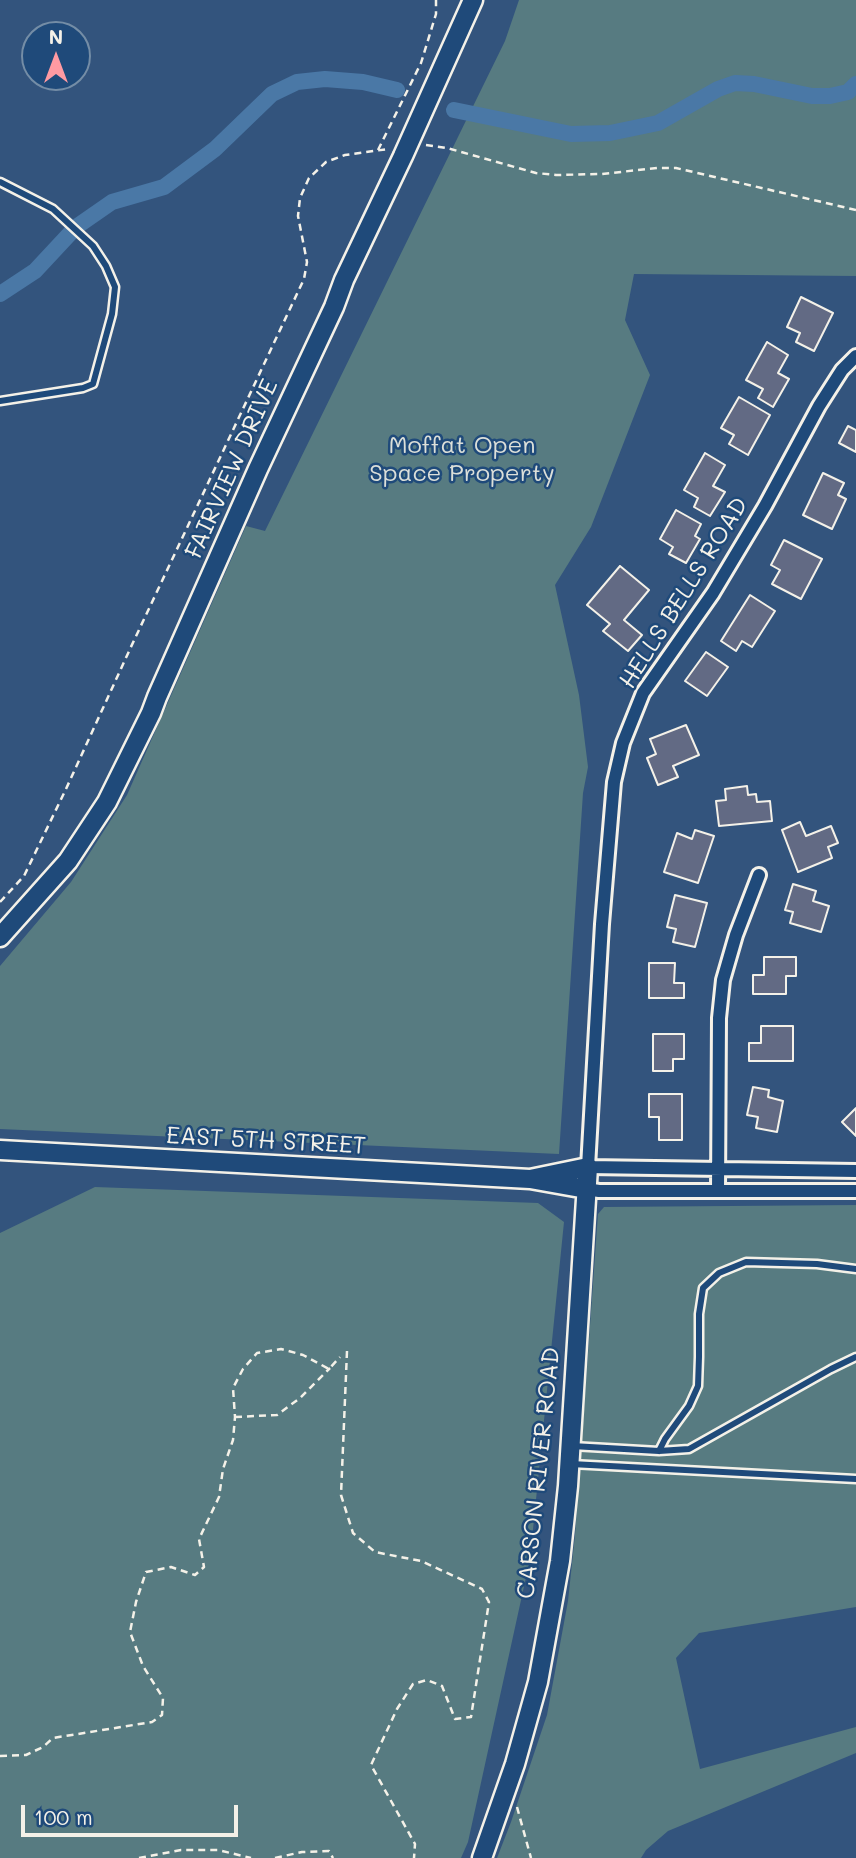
<!DOCTYPE html>
<style>
body{margin:0}
#map{position:relative;width:856px;height:1858px;overflow:hidden;background:#33547d;font-family:Mali,sans-serif}
canvas{display:block}
.north{position:absolute;left:21px;top:21px;width:70px;height:70px;box-sizing:border-box;background:#1f4a7a;border:2px solid #748da6;border-radius:50%;rotate:0deg;font-size:19px;font-weight:700;line-height:28px;text-align:center;color:#f4f1e8}
.north::after{content:'';display:block;margin:auto;width:24px;height:32px;background:#ff9aa2;clip-path:polygon(50% 0,100% 100%,50% 72%,0 100%)}
.scale{position:absolute;left:21px;top:1805px;width:217px;height:32px;box-sizing:border-box;border:4px solid #f4f1e8;border-top:0;padding-left:9px;font-size:21px;line-height:24px;white-space:nowrap;color:#f4f1e8;-webkit-text-stroke:5px #1f4a7a;paint-order:stroke}
</style>
<div id="map">
<canvas width="856" height="1858"></canvas>
<div class="north">N</div>
<div class="scale">100 m</div>
</div>
<script>
const context = document.querySelector('canvas').getContext('2d');
context.lineJoin = 'round';
function paint(path, color) { context.fillStyle = color; context.fill(path, 'evenodd'); }
const poly = rows => new Path2D(rows.map(r => 'M' + r).join(''));
function strokePath(path, color, width, dash) { context.strokeStyle = color; context.lineWidth = width; context.lineCap = dash ? 'butt' : 'round'; context.setLineDash(dash || []); context.stroke(path); }
function label(font, color, halo, rows, align = 'center') {
  context.font = font + ' Mali,sans-serif'; context.lineWidth = 5; context.setLineDash([]); context.textBaseline = 'middle'; context.strokeStyle = halo; context.fillStyle = color; for (const [text, x, y, turn = 0] of rows) {
    context.save(); context.translate(x, y); context.rotate((+turn || 0) * Math.PI / 180); context.textAlign = isNaN(turn) ? turn : align; if (halo) context.strokeText(text, 0, 0); context.fillText(text, 0, 0); context.restore();
  }
}
paint(poly([
 [519,0,856,0,856,276,634,274,625,320,650,375,591,527,555,585,579,695,588,767,583,793,559,1154,0,1129,0,966,71,882,127,795,246,526,265,531,505,41],
 [95,1187,538,1203,564,1222,530,1559,468,1842,461,1858,0,1858,0,1233],
 [856,1205,856,1607,699,1633,676,1658,700,1769,856,1727,856,1753,668,1831,646,1850,641,1858,497,1858,511,1822,547,1715,568,1601,575,1535,598,1214,604,1207]
]), '#577b81');
strokePath(poly([
 [454,110,571,134,610,133,658,123,718,89,735,83,754,84,812,96,830,96,848,92,856,84],
 [0,294,35,271,76,227,112,202,164,187,215,149,272,94,297,82,325,79,363,82,397,90]
]), '#4a78a6', 16);
const building = poly([
 [801,297,833,313,814,351,796,342,800,333,787,327,801,297],
 [767,342,788,355,778,373,789,379,773,407,758,398,763,389,746,380,767,342],
 [739,397,770,415,748,455,729,444,734,435,721,428,739,397],
 [848,426,856,430,856,452,839,443,848,426],
 [705,453,725,465,713,486,725,492,710,516,694,507,698,498,684,490,705,453],
 [823,473,844,483,838,495,846,499,832,529,803,515,823,473],
 [676,510,701,524,695,536,700,539,686,563,669,554,673,547,660,539,676,510],
 [784,540,822,559,801,599,772,584,780,570,771,565,784,540],
 [620,566,649,590,624,620,642,635,628,651,603,631,610,624,587,605,620,566],
 [750,595,775,611,752,647,742,641,736,651,721,641,750,595],
 [706,652,728,667,707,696,685,681,706,652],
 [686,725,699,755,673,766,678,777,658,785,647,758,656,754,650,739,686,725],
 [747,786,748,795,756,794,757,802,770,801,772,821,719,826,716,801,726,800,725,789,747,786],
 [800,822,806,836,831,826,838,843,828,847,832,858,798,872,782,830,800,822],
 [695,830,714,836,698,883,664,872,677,833,692,839,695,830],
 [793,884,816,891,813,901,829,906,821,932,790,923,793,912,785,910,793,884],
 [675,895,707,903,695,947,673,942,676,929,667,927,675,895],
 [764,957,796,957,796,976,786,976,786,994,753,994,753,975,764,975,764,957],
 [649,963,675,963,674,983,684,983,684,998,649,998,649,963],
 [761,1026,793,1026,793,1061,749,1061,749,1043,761,1043,761,1026],
 [653,1034,684,1034,684,1059,673,1059,673,1071,653,1071,653,1034],
 [753,1087,769,1090,768,1097,783,1101,777,1132,756,1128,758,1117,747,1115,753,1087],
 [649,1094,682,1094,682,1140,659,1140,659,1117,649,1117,649,1094],
 [856,1108,856,1136,842,1122,856,1108]
]);
paint(building, '#626a84');
strokePath(building, '#f4f1e8', 2);
const lane = poly([
 [0,182,53,209,93,246,106,266,115,287,112,314,93,384,83,388,0,401],
 [572,1446,659,1451,689,1449,831,1369,856,1357],
 [659,1451,665,1439,689,1406,698,1386,699,1357,699,1314,703,1288,719,1273,746,1262,817,1264,856,1269],
 [571,1464,856,1479]
]);
const street = poly([
 [856,356,842,370,819,406,765,506,713,593,643,693,623,743,614,782,602,924,588,1167,856,1171],
 [586,1189,599,1191,856,1191],
 [718,1191,719,1018,723,980,736,935,759,875]
]);
const secondary = poly([
 [0,937,68,861,107,802,151,713,157,697,258,469,334,307,344,280,403,156,473,0],
 [0,1150,530,1179,586,1189],
 [482,1858,515,1764,538,1682,560,1561,568,1486,588,1167,530,1179]
]);
strokePath(lane, '#f4f1e8', 11);
strokePath(street, '#f4f1e8', 18);
strokePath(secondary, '#f4f1e8', 23);
strokePath(poly([
 [426,145,447,148,536,173,556,175,602,174,657,168,676,168,856,210],
 [378,150,421,63,436,14,436,0],
 [0,902,24,876,66,789,130,649,304,279,307,262,298,216,300,198,309,178,326,162,345,155,388,149],
 [347,1351,341,1495,353,1533,375,1552,421,1561,482,1589,489,1602,471,1717,455,1719,442,1686,427,1680,413,1684,397,1709,371,1765,415,1844,414,1858],
 [235,1417,277,1415,300,1398,330,1368],
 [0,1756,26,1755,43,1747,53,1738,152,1722,162,1715,163,1698,143,1666,130,1632,136,1602,146,1572,171,1567,195,1575,204,1567,199,1539,219,1497,223,1469,233,1440,235,1417,233,1388,243,1369,257,1353,281,1349,303,1355,329,1369,340,1357],
 [517,1807,531,1858],
 [139,1858,181,1850,218,1850,251,1858],
 [275,1858,302,1852,329,1851,333,1858]
]), '#f4f1e8', 2.5, [7, 5]);
strokePath(lane, '#1f4a7a', 6);
strokePath(street, '#1f4a7a', 12);
strokePath(secondary, '#1f4a7a', 18);
label('24px', '#dcdfd9', '#1f4a7a', [
 ["Moffat Open",462,446],
 ["Space Property",462,474]
]);
label('24px', '#f4f1e8', '#1f4a7a', [
 ["FAIRVIEW DRIVE",232,469,-66],
 ["HELLS BELLS ROAD",684,593,-58],
 ["EAST 5TH STREET",266,1141,3],
 ["CARSON RIVER ROAD",539,1473,-84]
]);
</script>
